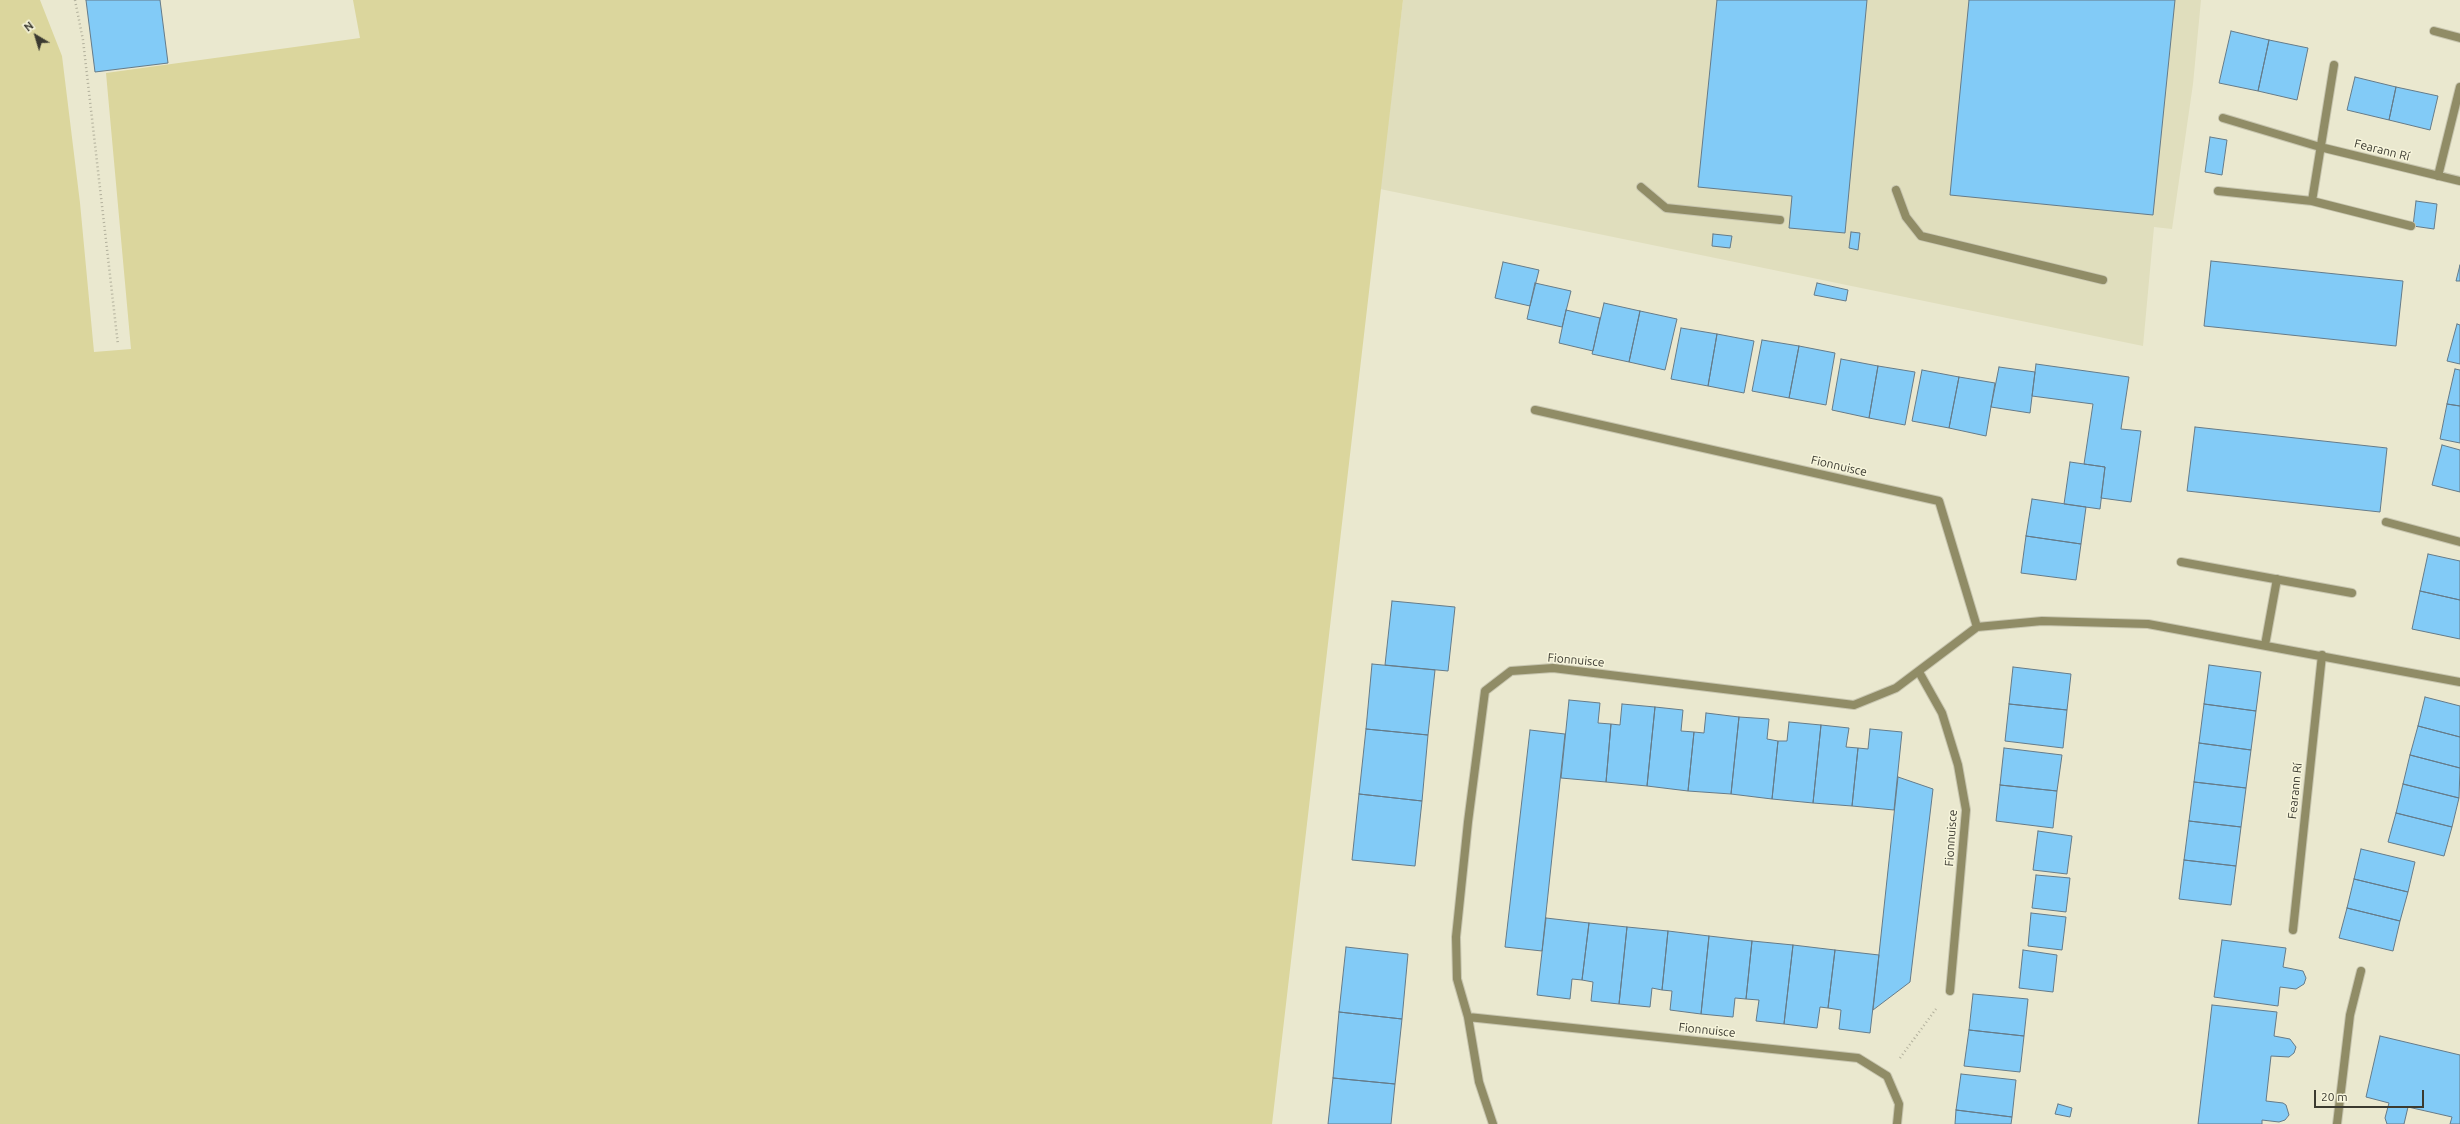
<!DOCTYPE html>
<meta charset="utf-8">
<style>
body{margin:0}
#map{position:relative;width:2460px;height:1124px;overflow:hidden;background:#eae8cf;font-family:Ubuntu,sans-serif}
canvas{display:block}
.north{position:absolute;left:16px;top:16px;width:40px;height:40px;-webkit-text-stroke:3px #f7f5dc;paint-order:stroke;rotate:322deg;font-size:11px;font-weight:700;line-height:16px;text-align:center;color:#3b3a30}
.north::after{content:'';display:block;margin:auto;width:14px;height:18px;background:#3b3a30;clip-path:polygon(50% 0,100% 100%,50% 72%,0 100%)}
.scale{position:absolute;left:2314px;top:1090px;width:110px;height:18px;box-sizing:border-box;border:2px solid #3b3a30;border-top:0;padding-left:5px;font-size:12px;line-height:14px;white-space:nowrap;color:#3b3a30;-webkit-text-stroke:3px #f7f5dc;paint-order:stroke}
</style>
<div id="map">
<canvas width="2460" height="1124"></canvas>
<div class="north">N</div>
<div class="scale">20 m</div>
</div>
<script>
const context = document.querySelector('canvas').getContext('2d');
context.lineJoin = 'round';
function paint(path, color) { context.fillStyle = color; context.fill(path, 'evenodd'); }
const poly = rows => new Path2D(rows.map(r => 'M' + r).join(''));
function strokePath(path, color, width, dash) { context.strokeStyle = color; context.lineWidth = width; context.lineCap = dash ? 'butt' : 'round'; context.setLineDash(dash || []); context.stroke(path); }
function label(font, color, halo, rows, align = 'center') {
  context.font = font + ' Ubuntu,sans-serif'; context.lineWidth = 3; context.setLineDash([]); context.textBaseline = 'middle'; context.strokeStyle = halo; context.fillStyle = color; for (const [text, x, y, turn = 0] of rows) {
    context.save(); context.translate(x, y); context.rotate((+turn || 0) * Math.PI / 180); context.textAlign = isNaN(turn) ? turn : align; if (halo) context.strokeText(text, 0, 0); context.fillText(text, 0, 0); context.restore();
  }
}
paint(poly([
 [1403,0,2201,0,2193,84,2172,229,2154,227,2143,346,1380,189]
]), '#e0debd');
paint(poly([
 [0,0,40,0,62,56,80,203,94,352,131,349,106,73,360,38,353,0,1403,0,1272,1124,0,1124]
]), '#dbd69d');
const building = poly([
 [86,0,160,0,168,63,95,72,86,0],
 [1717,0,1867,0,1845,233,1789,228,1792,196,1698,187,1717,0],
 [1969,0,2175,0,2153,215,1950,195,1969,0],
 [2231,31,2269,40,2258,91,2219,83,2231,31],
 [2269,40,2308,48,2297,100,2258,91,2269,40],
 [2355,77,2396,87,2389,120,2347,110,2355,77],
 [2396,87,2438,96,2430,130,2389,120,2396,87],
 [2210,137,2227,140,2222,175,2205,172,2210,137],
 [2416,201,2437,204,2434,229,2413,226,2416,201],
 [1851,232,1860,233,1858,250,1849,248,1851,232],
 [1713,234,1732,236,1730,248,1712,246,1713,234],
 [2211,261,2403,281,2396,346,2204,326,2211,261],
 [1503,262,1539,270,1530,306,1495,298,1503,262],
 [2460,265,2460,281,2456,281,2460,265],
 [1535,283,1571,291,1562,327,1527,319,1535,283],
 [1817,283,1848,290,1846,301,1814,295,1817,283],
 [1604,303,1640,311,1629,362,1592,354,1604,303],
 [1566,310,1600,318,1593,351,1559,343,1566,310],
 [1640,311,1677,319,1665,370,1629,362,1640,311],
 [2457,324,2460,325,2460,364,2447,361,2457,324],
 [1681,328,1717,334,1708,386,1671,379,1681,328],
 [1717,334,1754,341,1744,393,1708,386,1717,334],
 [1762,340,1799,346,1789,398,1752,391,1762,340],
 [1799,346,1835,353,1826,405,1789,398,1799,346],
 [1841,359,1878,366,1869,418,1832,410,1841,359],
 [2036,364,2129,377,2121,429,2141,431,2131,502,2101,498,2105,467,2084,464,2093,404,2032,396,2036,364],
 [1878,366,1915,372,1905,425,1869,418,1878,366],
 [1999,367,2035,372,2030,413,1991,407,1999,367],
 [2455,369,2460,370,2460,406,2447,404,2455,369],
 [1922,370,1959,377,1949,428,1912,421,1922,370],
 [1959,377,1995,383,1986,436,1949,428,1959,377],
 [2447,404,2460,406,2460,443,2440,439,2447,404],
 [2195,427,2387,448,2380,512,2187,491,2195,427],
 [2442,445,2460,450,2460,492,2432,485,2442,445],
 [2070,462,2105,467,2100,509,2064,504,2070,462],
 [2032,499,2086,507,2081,544,2026,536,2032,499],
 [2026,536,2081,544,2076,580,2021,573,2026,536],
 [2428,554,2460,561,2460,600,2420,591,2428,554],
 [2420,591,2460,600,2460,639,2412,629,2420,591],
 [1392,601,1455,607,1448,671,1385,665,1392,601],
 [1372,664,1435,670,1428,735,1366,729,1372,664],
 [2209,665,2261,672,2256,711,2204,704,2209,665],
 [2013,667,2071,674,2067,710,2009,704,2013,667],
 [2425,697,2460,706,2460,737,2418,726,2425,697],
 [1569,700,1600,703,1598,723,1611,724,1606,782,1561,778,1569,700],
 [1622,704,1655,707,1647,786,1606,782,1611,724,1620,725,1622,704],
 [2009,704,2067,710,2063,748,2005,741,2009,704],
 [2204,704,2256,711,2251,750,2199,743,2204,704],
 [1655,707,1683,710,1681,731,1694,732,1688,791,1647,786,1655,707],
 [1706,713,1739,717,1731,794,1688,791,1694,732,1704,733,1706,713],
 [1739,717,1769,719,1767,739,1778,741,1772,799,1731,794,1739,717],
 [1789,722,1821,725,1813,803,1772,799,1778,741,1787,741,1789,722],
 [1821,725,1849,728,1846,747,1858,748,1852,806,1813,803,1821,725],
 [2418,726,2460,737,2460,768,2410,755,2418,726],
 [1366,729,1428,735,1422,801,1359,794,1366,729],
 [1870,729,1902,732,1894,810,1852,806,1858,748,1868,749,1870,729],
 [1530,730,1565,734,1542,951,1505,947,1530,730],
 [2199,743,2251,750,2246,788,2194,782,2199,743],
 [2004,748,2062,755,2057,791,2000,785,2004,748],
 [2410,755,2460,768,2459,798,2403,784,2410,755],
 [1898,777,1933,789,1910,982,1873,1010,1898,777],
 [2194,782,2246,788,2241,827,2189,821,2194,782],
 [2403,784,2459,798,2452,827,2396,813,2403,784],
 [2000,785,2057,791,2053,828,1996,821,2000,785],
 [1359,794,1422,801,1415,866,1352,860,1359,794],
 [2396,813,2452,827,2444,856,2388,842,2396,813],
 [2189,821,2241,827,2236,866,2184,860,2189,821],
 [2038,831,2072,836,2067,874,2033,870,2038,831],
 [2361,849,2415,862,2408,892,2354,879,2361,849],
 [2184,860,2236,866,2231,905,2179,899,2184,860],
 [2036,875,2070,878,2066,912,2032,908,2036,875],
 [2354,879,2408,892,2400,921,2347,908,2354,879],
 [2347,908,2400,921,2393,951,2339,938,2347,908],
 [2031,913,2066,917,2062,950,2028,946,2031,913],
 [1546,918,1589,923,1582,980,1572,979,1570,999,1537,995,1546,918],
 [1589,923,1627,927,1619,1004,1591,1001,1593,982,1582,980,1589,923],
 [1627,927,1668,931,1662,990,1652,988,1650,1007,1619,1004,1627,927],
 [1668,931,1709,936,1701,1014,1670,1010,1672,991,1662,990,1668,931],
 [1709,936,1752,941,1746,999,1735,998,1733,1017,1701,1014,1709,936],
 [2222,940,2286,948,2283,967,2303,971,2306,978,2304,984,2296,989,2280,987,2278,1006,2214,997,2222,940],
 [1752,941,1793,945,1784,1024,1756,1021,1759,1000,1746,999,1752,941],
 [1793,945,1835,950,1828,1008,1820,1007,1817,1028,1784,1024,1793,945],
 [1346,947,1408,954,1402,1019,1339,1012,1346,947],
 [1835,950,1879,955,1870,1033,1839,1029,1841,1010,1828,1008,1835,950],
 [2023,950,2057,955,2053,992,2019,988,2023,950],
 [1973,994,2028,999,2024,1036,1969,1030,1973,994],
 [2212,1005,2277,1012,2274,1036,2290,1039,2296,1047,2294,1053,2289,1057,2271,1056,2266,1101,2283,1103,2286,1105,2289,1115,2285,1120,2279,1122,2262,1120,2262,1124,2198,1124,2212,1005],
 [1339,1012,1402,1019,1395,1084,1333,1078,1339,1012],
 [1969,1030,2024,1036,2020,1072,1964,1066,1969,1030],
 [2380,1036,2460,1055,2460,1124,2450,1124,2452,1117,2408,1107,2404,1124,2387,1124,2385,1118,2389,1103,2366,1097,2380,1036],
 [1961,1074,2016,1080,2012,1117,1956,1110,1961,1074],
 [1333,1078,1395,1084,1391,1124,1328,1124,1333,1078],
 [2058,1104,2072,1108,2070,1117,2055,1114,2058,1104],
 [1956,1110,2012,1117,2011,1124,1955,1124,1956,1110]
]);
paint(building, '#82cbf7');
strokePath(building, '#657b89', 1);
const service = poly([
 [1641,187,1666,208,1780,220],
 [1896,190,1906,217,1921,236,2103,280],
 [2386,522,2460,542]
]);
const minor = poly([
 [2434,31,2460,38],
 [2223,118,2320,147,2460,181],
 [2438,176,2460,87],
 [2218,191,2312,201,2411,226],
 [2312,201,2334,65],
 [1535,410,1939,501,1977,627],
 [2181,562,2352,593],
 [2265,645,2277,579],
 [1919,672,1942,713,1958,765,1966,810,1950,991],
 [2293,930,2322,655],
 [1468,1017,1479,1082,1493,1124],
 [1897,1124,1899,1104,1887,1076,1858,1058,1468,1017,1457,979,1456,937,1468,822,1485,691,1511,671,1553,668,1854,705,1896,688,1977,627,2042,621,2148,624,2460,682],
 [2337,1124,2350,1015,2361,971]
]);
strokePath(service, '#c7c5af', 10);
strokePath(minor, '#c7c5af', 10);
strokePath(poly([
 [75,0,83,40,118,345],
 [1900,1058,1936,1009]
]), '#b2b09c', 2.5, [1, 3]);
strokePath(service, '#908c66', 8);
strokePath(minor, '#908c66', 8);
label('12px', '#3b3a30', '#f7f5dc', [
 ["Fearann Rí",2382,150,14],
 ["Fionnuisce",1839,466,13],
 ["Fionnuisce",1576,660,5],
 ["Fearann Rí",2295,791,-84],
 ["Fionnuisce",1951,838,-86],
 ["Fionnuisce",1707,1030,6]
]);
</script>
